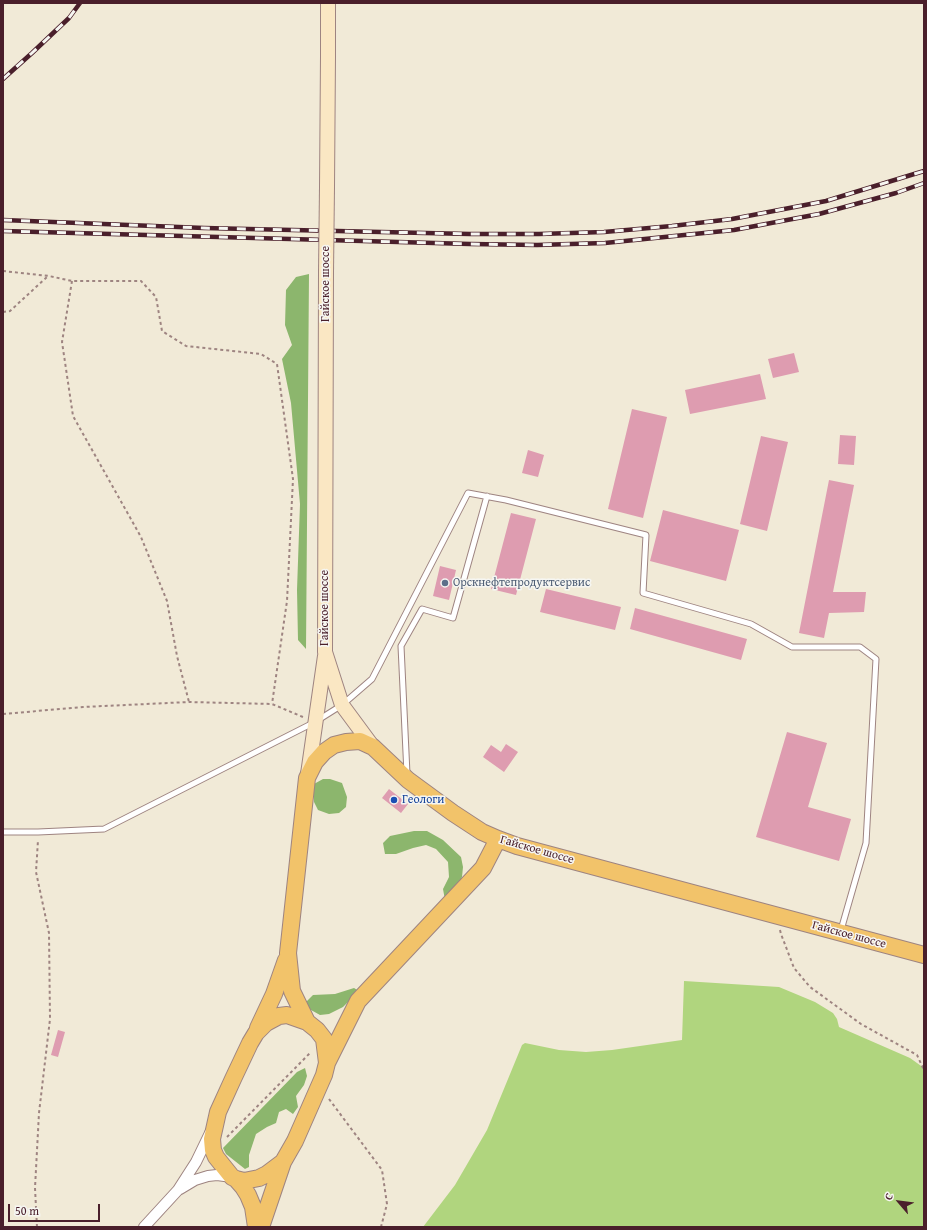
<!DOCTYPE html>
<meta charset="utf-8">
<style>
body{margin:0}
#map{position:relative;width:927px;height:1230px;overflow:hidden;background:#f1ead7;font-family:"Gentium Book Plus",serif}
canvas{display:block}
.frame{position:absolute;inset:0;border:4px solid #4a1f2b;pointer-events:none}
.north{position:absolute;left:879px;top:1182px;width:40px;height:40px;-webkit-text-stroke:3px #f6f6f2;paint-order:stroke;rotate:298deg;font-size:11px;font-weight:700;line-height:16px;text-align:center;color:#4a1f2b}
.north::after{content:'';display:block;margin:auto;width:14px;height:18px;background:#4a1f2b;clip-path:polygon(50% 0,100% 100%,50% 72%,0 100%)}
.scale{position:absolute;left:8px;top:1204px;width:92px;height:18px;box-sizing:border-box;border:2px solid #4a1f2b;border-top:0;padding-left:5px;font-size:12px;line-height:14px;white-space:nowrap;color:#4a1f2b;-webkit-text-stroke:3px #f6f6f2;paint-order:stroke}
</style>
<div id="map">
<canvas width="927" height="1230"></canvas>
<div class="frame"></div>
<div class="north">С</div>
<div class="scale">50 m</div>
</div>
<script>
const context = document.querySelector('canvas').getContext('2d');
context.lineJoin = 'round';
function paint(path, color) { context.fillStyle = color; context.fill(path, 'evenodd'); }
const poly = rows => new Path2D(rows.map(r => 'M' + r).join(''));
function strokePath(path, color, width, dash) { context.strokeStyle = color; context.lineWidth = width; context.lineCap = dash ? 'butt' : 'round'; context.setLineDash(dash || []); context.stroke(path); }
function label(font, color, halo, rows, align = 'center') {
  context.font = font + ' "Gentium Book Plus",serif'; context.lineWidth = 3; context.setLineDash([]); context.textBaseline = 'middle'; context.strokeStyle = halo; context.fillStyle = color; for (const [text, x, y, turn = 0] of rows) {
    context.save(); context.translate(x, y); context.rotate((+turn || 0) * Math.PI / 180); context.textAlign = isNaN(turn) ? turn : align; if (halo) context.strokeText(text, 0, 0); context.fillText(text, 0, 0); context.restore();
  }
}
paint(poly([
 [684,981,779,987,815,1002,833,1013,837,1019,839,1027,910,1058,924,1068,924,1227,423,1227,455,1185,487,1130,522,1045,525,1043,559,1050,586,1052,612,1050,682,1040]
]), '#b0d57e');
paint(poly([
 [309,274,306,649,298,640,297,590,300,504,291,403,282,359,292,345,285,325,286,290,296,277],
 [323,779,330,779,342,783,347,797,346,807,339,813,329,814,318,810,314,802,314,784],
 [414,831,427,831,443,840,461,857,463,867,462,877,455,891,445,900,443,889,449,877,448,862,436,849,426,845,413,848,396,854,385,854,383,843,390,836],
 [354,988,359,991,343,1007,329,1014,320,1015,311,1010,305,1003,313,995,335,994],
 [305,1068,307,1076,304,1085,296,1096,298,1107,293,1114,286,1109,279,1112,276,1123,267,1127,256,1134,249,1155,249,1167,245,1169,226,1154,223,1148,297,1072]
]), '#8cb66d');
paint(poly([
 [794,353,799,372,773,378,768,359],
 [760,374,766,399,690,414,685,390],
 [632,409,667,417,643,518,608,509],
 [840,435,856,436,854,465,838,464],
 [761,436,788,442,767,531,740,524],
 [528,450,544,455,538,477,522,473],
 [829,480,854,485,833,592,866,592,864,612,829,613,824,638,799,633],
 [663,510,739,530,726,581,650,561],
 [511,513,536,519,516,595,491,589],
 [440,566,456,570,449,600,433,596],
 [546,589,621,607,615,630,540,612],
 [635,608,747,639,741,660,630,629],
 [787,732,827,743,808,807,851,819,839,861,756,837],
 [506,744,518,752,504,772,483,757,491,745,501,752],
 [389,789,408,804,401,813,382,798],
 [58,1030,65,1032,58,1057,51,1055]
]), '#de9cb0');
const service = poly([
 [407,774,401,646,422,609,453,618,487,496],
 [3,832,38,832,104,829,315,722,342,705,372,679,468,493,506,500,646,535,643,593,751,624,792,647,860,647,876,659,866,843,841,930]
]);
const minor = poly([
 [180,1189,195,1180,208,1176,217,1175,232,1177],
 [144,1227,178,1190,196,1162,210,1133]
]);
const secondary = poly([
 [327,187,328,56,328,3],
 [326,272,325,652,342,705,373,747],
 [308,774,325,656]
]);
const primary = poly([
 [307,1022,287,1015,279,1016,266,1023,256,1033,250,1043,233,1079,218,1112,212,1139,213,1150,216,1157,232,1177,236,1179,244,1181,259,1178,267,1174,283,1162,295,1141,324,1075,327,1063,324,1039,317,1030,307,1022,292,991,288,953,307,778,315,762,324,752,334,745,346,742,360,741,373,747,408,780,453,813,482,832,498,839,517,846,924,955],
 [258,1028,274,994,286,960],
 [327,1063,358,1001,483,868,498,839],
 [236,1179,243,1187,248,1195,253,1207,256,1227],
 [261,1227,283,1162]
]);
strokePath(service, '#9e8481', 7);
strokePath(minor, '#9e8481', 12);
strokePath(secondary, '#9e8481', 16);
strokePath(primary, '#9e8481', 18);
strokePath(poly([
 [3,271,49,276,72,281,141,281,156,297,162,331,186,346,261,354,277,364,293,479,287,601,272,704],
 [72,281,62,342,73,416,141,537,167,601,177,656,189,702],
 [3,312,10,311,48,276],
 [3,714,83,707,189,702,272,704,303,717],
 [780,930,781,934,794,968,810,987,861,1024,917,1055,924,1070],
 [329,1099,382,1170,387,1204,381,1227],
 [227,1137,311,1052],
 [37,1227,35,1188,39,1113,50,1019,49,933,36,872,38,840]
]), '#9e8481', 2, [3, 3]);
strokePath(service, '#fff', 5);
strokePath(minor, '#fff', 10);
strokePath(secondary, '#fae7c3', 14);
strokePath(primary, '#f2c36a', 16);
const rail = poly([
 [3,79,32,53,69,18,80,3],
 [3,220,204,228,470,234,539,234,604,232,672,226,732,219,826,201,924,171],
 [3,231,470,244,537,245,605,243,734,230,819,214,896,193,924,183]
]);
strokePath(rail, '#4a1f2b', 4.5);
strokePath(rail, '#f6f6f2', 3, [9]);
const secondaryBridge = poly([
 [326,272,327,187]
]);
strokePath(secondaryBridge, '#9e8481', 16, []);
strokePath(secondaryBridge, '#fae7c3', 14);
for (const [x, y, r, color] of [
 [445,583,4,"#5c6f8a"],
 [394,800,4,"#1a4fb4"]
]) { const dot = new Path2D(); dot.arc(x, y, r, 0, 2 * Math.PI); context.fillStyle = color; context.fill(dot); strokePath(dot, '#f6f6f2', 1.5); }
label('12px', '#4a1f2b', '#f6f6f2', [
 ["Гайское шоссе",326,284,-90],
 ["Гайское шоссе",325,608,-90],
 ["Гайское шоссе",537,850,16],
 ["Гайское шоссе",849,935,15]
]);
label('12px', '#4e5e75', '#f6f6f2', [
 ["Орскнефтепродуктсервис",453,583]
], 'left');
label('12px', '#164399', '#f6f6f2', [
 ["Геологи",402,800]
], 'left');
</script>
